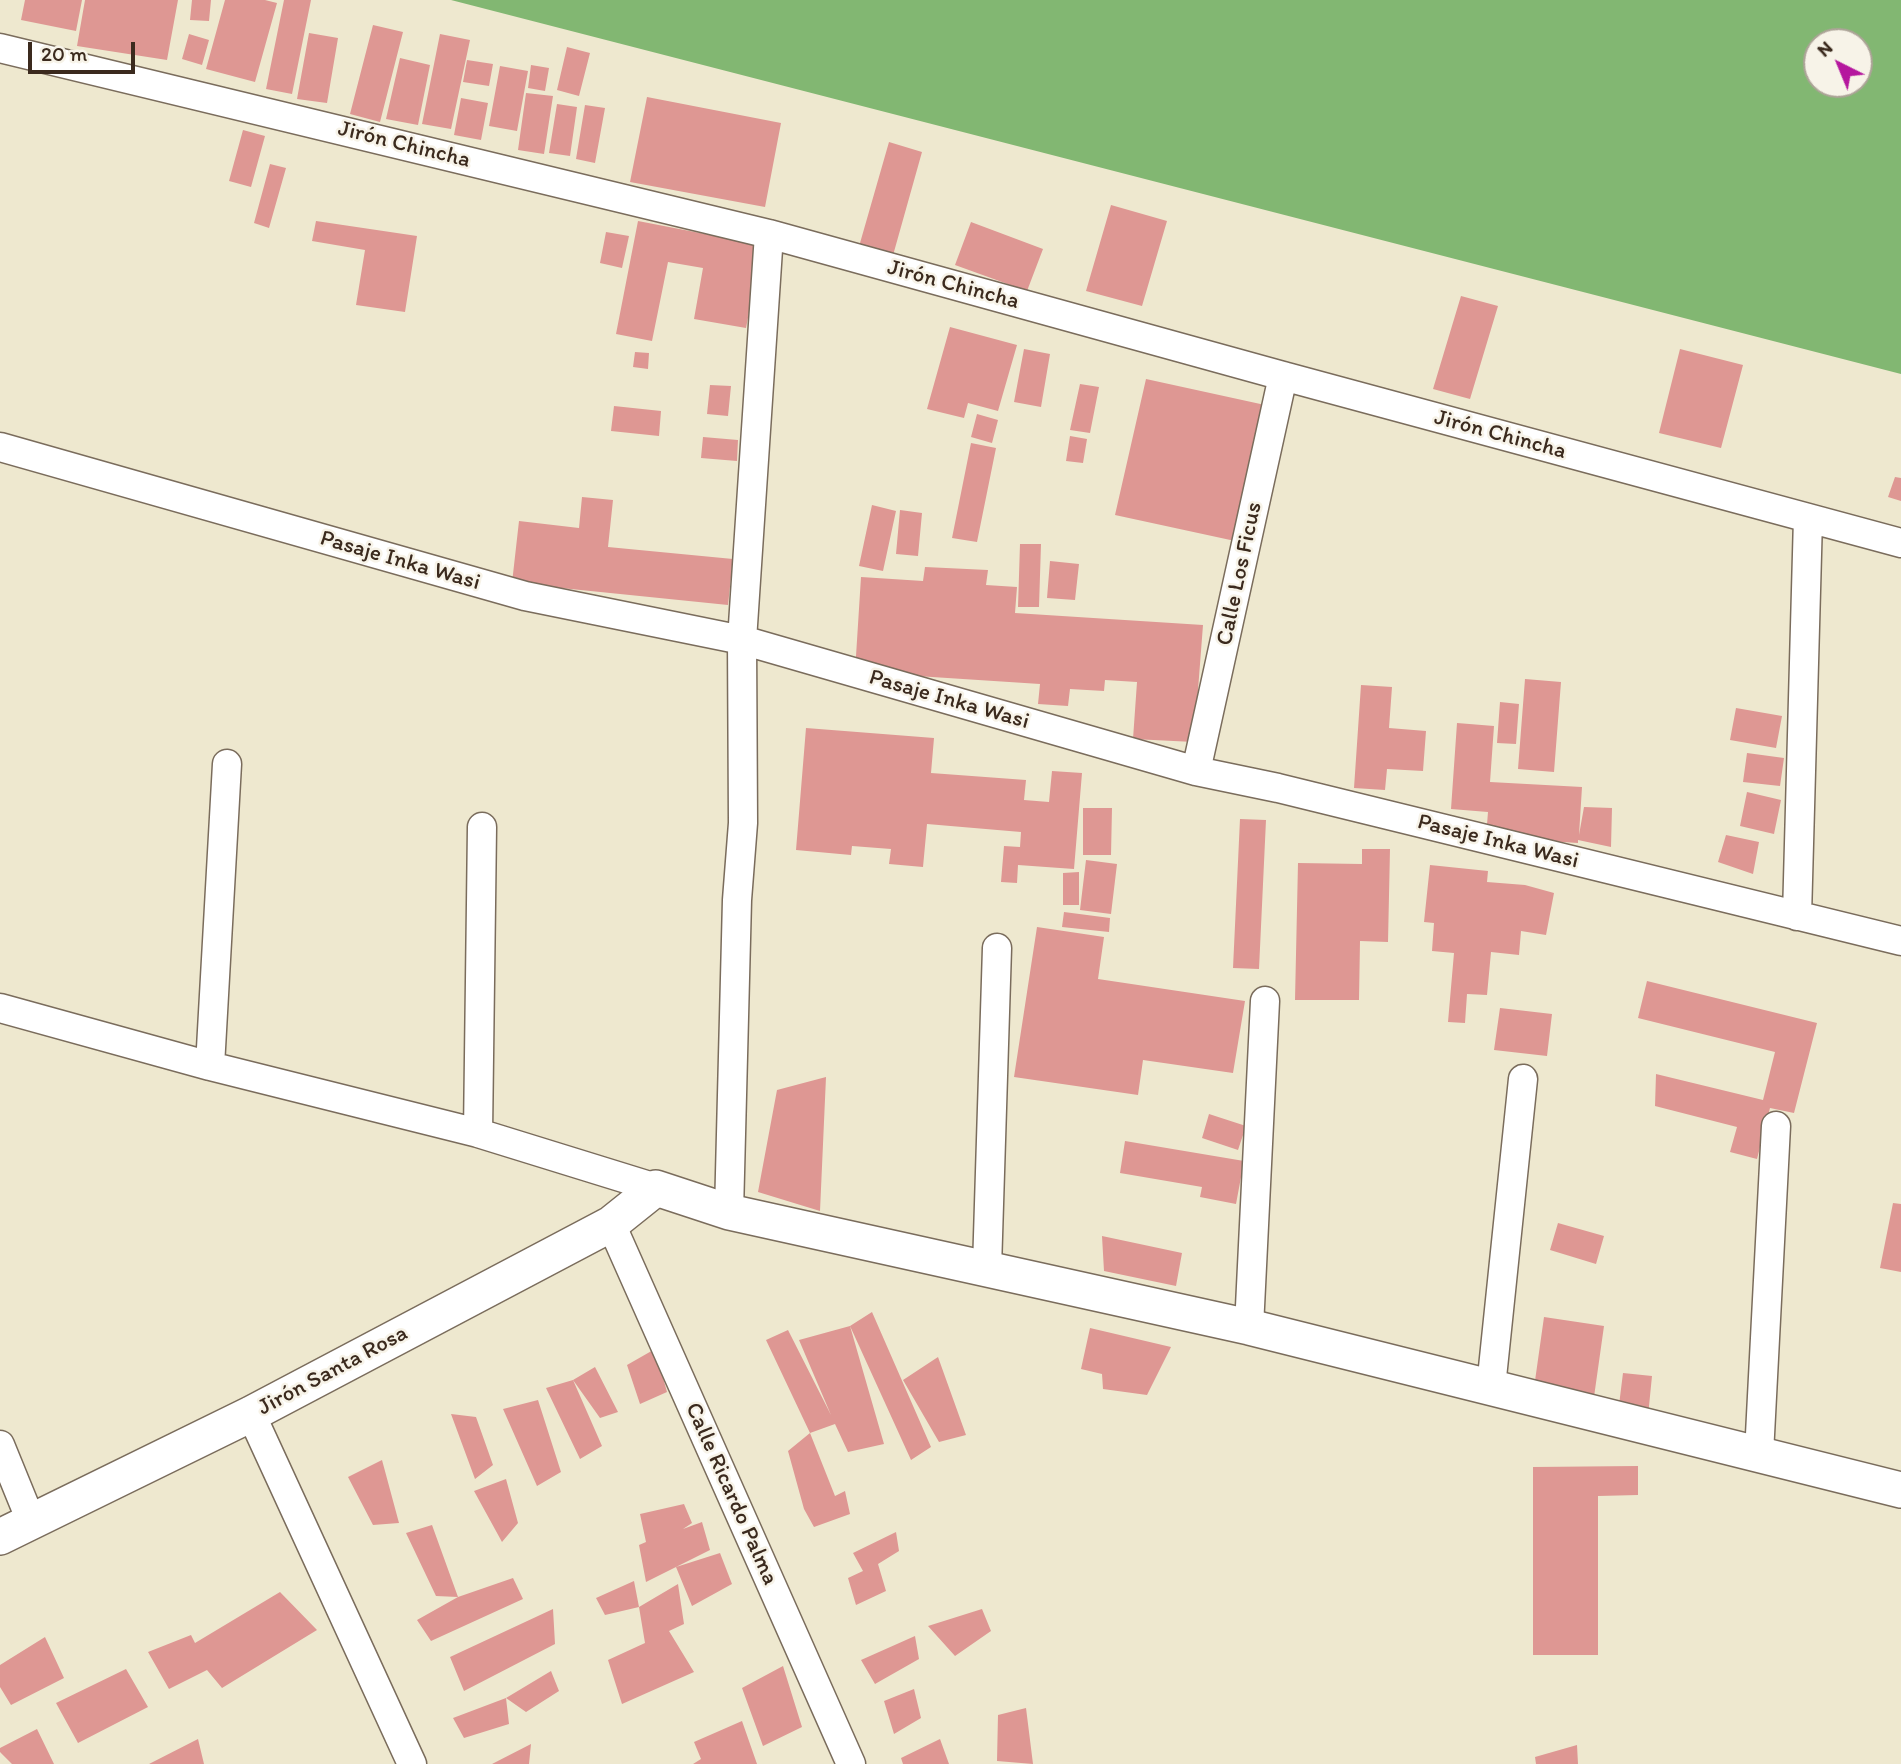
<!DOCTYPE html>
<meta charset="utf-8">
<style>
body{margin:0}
#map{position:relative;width:1901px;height:1764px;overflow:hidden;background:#eee8cf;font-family:Itim,sans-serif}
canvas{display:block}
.north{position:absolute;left:1803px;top:28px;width:70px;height:70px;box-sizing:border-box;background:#f7f3e8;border:2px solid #aca397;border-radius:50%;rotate:317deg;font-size:19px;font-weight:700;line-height:28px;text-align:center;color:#3b2a1e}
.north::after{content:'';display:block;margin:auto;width:24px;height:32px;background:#b5179e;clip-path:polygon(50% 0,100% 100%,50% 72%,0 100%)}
.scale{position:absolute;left:28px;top:42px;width:107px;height:32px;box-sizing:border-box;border:4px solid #3b2a1e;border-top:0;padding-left:9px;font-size:21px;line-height:24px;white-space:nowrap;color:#3b2a1e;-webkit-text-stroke:5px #f7f3e8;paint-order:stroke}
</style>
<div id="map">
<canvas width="1901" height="1764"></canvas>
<div class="north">N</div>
<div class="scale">20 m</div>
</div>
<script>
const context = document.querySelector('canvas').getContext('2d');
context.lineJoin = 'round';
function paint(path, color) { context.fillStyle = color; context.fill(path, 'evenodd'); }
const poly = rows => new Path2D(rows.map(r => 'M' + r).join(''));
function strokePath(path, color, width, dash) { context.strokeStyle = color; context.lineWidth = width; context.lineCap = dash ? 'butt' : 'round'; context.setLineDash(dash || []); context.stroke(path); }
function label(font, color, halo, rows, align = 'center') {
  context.font = font + ' Itim,sans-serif'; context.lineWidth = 5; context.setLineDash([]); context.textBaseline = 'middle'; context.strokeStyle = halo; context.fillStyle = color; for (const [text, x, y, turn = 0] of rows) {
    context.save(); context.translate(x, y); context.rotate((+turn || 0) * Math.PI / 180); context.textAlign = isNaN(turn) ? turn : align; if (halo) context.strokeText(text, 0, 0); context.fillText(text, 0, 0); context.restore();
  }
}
paint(poly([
 [451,0,1901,0,1901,374],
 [1817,42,1859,42,1859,84,1817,84]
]), '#82b772');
paint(poly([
 [25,0,82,0,76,31,21,20],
 [85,0,178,0,167,60,77,46],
 [192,0,211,0,209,21,190,20],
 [225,0,265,0,277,3,255,82,206,69],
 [284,0,311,0,292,94,266,89],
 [373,25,403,32,380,122,350,114],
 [309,33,338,38,327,103,297,99],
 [189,34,209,40,202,65,182,59],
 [440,34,470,40,451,129,422,124],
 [567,47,590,53,579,96,557,90],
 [400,58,430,65,418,125,386,119],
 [467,60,493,64,489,86,463,82],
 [531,65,549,68,545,91,528,88],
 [500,66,528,71,517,131,489,126],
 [526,93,553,96,544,154,518,150],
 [647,97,781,123,765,207,630,182],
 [461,98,488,103,481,140,454,135],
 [557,104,577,107,570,156,549,153],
 [585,105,605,108,595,163,576,159],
 [243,130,265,136,251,187,229,181],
 [889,142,922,152,890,266,856,257],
 [270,164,286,168,269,228,254,223],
 [1111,205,1167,221,1142,306,1086,291],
 [316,221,417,236,405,312,356,305,365,250,312,241],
 [638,221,762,245,746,328,694,319,703,268,668,262,652,341,616,334],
 [971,222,1043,249,1027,291,955,265],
 [606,232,629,236,622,268,600,263],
 [1461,296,1498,306,1470,399,1433,389],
 [950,327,1017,345,998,411,968,403,964,418,927,409],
 [1024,349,1050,354,1041,407,1014,402],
 [1680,349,1743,365,1721,448,1659,433],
 [635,352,649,353,648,369,633,367],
 [1146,379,1265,405,1235,541,1115,515],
 [1080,384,1099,387,1090,433,1070,430],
 [710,385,731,386,728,416,707,414],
 [614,406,661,411,659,436,611,431],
 [977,414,998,420,992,443,971,437],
 [1070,436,1087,439,1083,463,1066,461],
 [703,437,738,440,737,461,701,458],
 [971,443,996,448,977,542,952,538],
 [1895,477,1901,478,1901,501,1888,497],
 [582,497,613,500,608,547,733,559,728,605,512,583,519,521,579,528],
 [872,505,896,511,883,571,859,566],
 [900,510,922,513,918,556,896,554],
 [1020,544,1041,544,1039,607,1018,607],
 [1050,561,1079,564,1075,600,1047,598],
 [925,567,988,570,986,585,1017,587,1015,613,1203,625,1194,742,1133,739,1137,682,1105,680,1104,691,1070,689,1068,706,1038,704,1040,684,855,672,861,577,923,581],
 [1525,679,1561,682,1554,772,1518,769],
 [1361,685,1392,687,1389,728,1426,731,1423,771,1387,769,1385,790,1354,788],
 [1500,702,1519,704,1516,744,1497,743],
 [1736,708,1782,716,1776,748,1730,740],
 [1457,723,1494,726,1490,782,1582,787,1579,835,1584,807,1612,808,1611,847,1578,840,1578,843,1486,837,1488,812,1451,809],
 [806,728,934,738,931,773,1026,780,1024,800,1049,802,1052,771,1082,773,1074,869,1018,865,1017,883,1001,882,1004,846,1020,847,1021,832,927,824,923,867,889,864,891,849,852,846,851,855,796,850],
 [1747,753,1784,758,1780,786,1743,782],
 [1747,792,1781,800,1774,834,1740,826],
 [1083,808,1112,808,1111,855,1083,855],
 [1240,819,1266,820,1259,969,1233,968],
 [1726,835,1759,842,1753,874,1718,862],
 [1362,849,1390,849,1388,942,1360,941,1359,1000,1295,1000,1298,863,1362,864],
 [1086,860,1117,864,1111,914,1080,910],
 [1430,865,1488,871,1487,882,1525,885,1554,893,1546,935,1521,931,1519,955,1491,952,1487,995,1467,994,1465,1023,1448,1022,1454,953,1432,951,1434,923,1424,922],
 [1079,872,1079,905,1063,905,1063,873],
 [1064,912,1110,918,1109,932,1062,927],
 [1037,927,1104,937,1098,979,1245,1001,1233,1073,1143,1060,1138,1095,1014,1077],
 [1647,981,1817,1023,1794,1113,1770,1108,1757,1159,1730,1152,1737,1127,1655,1106,1656,1074,1763,1100,1775,1052,1638,1018],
 [1500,1008,1552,1014,1547,1056,1494,1050],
 [826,1077,820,1211,758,1192,777,1090],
 [1209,1114,1246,1126,1238,1150,1202,1138],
 [1125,1141,1244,1161,1236,1204,1200,1197,1202,1187,1120,1173],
 [1893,1203,1901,1204,1901,1272,1880,1268],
 [1558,1223,1604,1236,1596,1264,1550,1250],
 [1102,1236,1182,1253,1176,1286,1104,1271],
 [872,1312,931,1447,911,1460,850,1326],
 [1544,1317,1604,1326,1593,1404,1533,1395],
 [850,1326,884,1444,848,1452,835,1424,810,1433,766,1340,788,1330,831,1415,799,1340],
 [1090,1328,1171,1347,1147,1395,1103,1389,1102,1374,1081,1369],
 [655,1349,667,1392,640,1404,627,1365],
 [938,1357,966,1435,939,1442,903,1380],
 [595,1367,618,1412,600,1418,573,1380],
 [1623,1373,1652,1376,1648,1416,1618,1413],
 [573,1380,602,1446,580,1459,546,1388],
 [538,1400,561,1472,537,1486,503,1409],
 [451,1414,476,1417,493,1465,475,1479],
 [810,1433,835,1496,845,1491,850,1514,814,1527,804,1509,788,1451],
 [382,1460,399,1523,373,1525,348,1477],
 [1638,1466,1638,1495,1598,1496,1598,1655,1533,1655,1533,1467],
 [506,1479,518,1523,502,1542,474,1491],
 [684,1504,692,1523,683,1529,702,1522,710,1550,676,1567,720,1553,732,1584,692,1606,676,1567,646,1582,639,1545,646,1542,640,1514],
 [432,1525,458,1597,436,1596,406,1533],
 [896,1532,899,1551,878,1564,886,1591,856,1605,848,1578,863,1571,853,1553],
 [513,1578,523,1599,431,1641,417,1620,458,1597],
 [634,1581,639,1607,605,1615,596,1598],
 [678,1584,684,1624,669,1631,694,1672,622,1704,608,1660,645,1643,639,1607],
 [280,1592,317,1630,222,1688,207,1670,169,1689,148,1652,191,1635,195,1643],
 [553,1609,555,1644,464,1691,450,1657],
 [982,1609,991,1631,955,1656,928,1626],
 [915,1636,919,1659,875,1684,861,1660],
 [45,1637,64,1678,11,1705,0,1687,0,1665],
 [783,1666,802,1727,763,1746,742,1688],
 [126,1669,148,1707,78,1743,56,1703],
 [551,1671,559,1691,526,1712,506,1698],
 [914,1689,921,1718,894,1734,884,1701],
 [506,1698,509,1724,464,1738,453,1718],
 [1026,1708,1033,1764,997,1761,998,1715],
 [742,1721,757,1764,693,1764,701,1759,694,1742],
 [37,1729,54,1764,12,1764,0,1752,0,1748],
 [198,1739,204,1764,149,1764],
 [940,1739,949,1764,903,1764,901,1758],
 [531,1744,529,1764,492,1764],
 [1577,1745,1578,1764,1536,1764,1535,1757]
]), '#de9793');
const minor = poly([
 [0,48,769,234,1283,376,1901,543],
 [0,447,525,596,742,640,1196,771,1278,788,1901,941],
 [1196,771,1283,376],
 [1797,916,1808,518],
 [0,1008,210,1066,478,1133,656,1188],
 [210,1066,227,764],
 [478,1133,482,827],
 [729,1212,737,900,743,823,742,640,769,234],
 [611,1224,851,1764],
 [987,1268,997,948],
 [1249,1327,1265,1001],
 [1491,1387,1523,1079],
 [251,1414,412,1764],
 [0,1445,31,1521],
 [1759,1454,1776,1126]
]);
const tertiary = poly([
 [0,1537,251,1414,611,1224,656,1188,729,1212,1249,1327,1901,1490]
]);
strokePath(minor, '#7a6c5c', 31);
strokePath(tertiary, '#7a6c5c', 38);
strokePath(minor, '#fff', 28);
strokePath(tertiary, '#fff', 35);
label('23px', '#3b2a1e', '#f7f3e8', [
 ["Jirón Chincha",404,145,14],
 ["Jirón Chincha",953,285,15],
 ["Jirón Chincha",1500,435,15],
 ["Pasaje Inka Wasi",400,561,16],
 ["Calle Los Ficus",1240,574,-78],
 ["Pasaje Inka Wasi",949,700,16],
 ["Pasaje Inka Wasi",1498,842,14],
 ["Jirón Santa Rosa",333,1371,-28],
 ["Calle Ricardo Palma",731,1494,66]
]);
</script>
